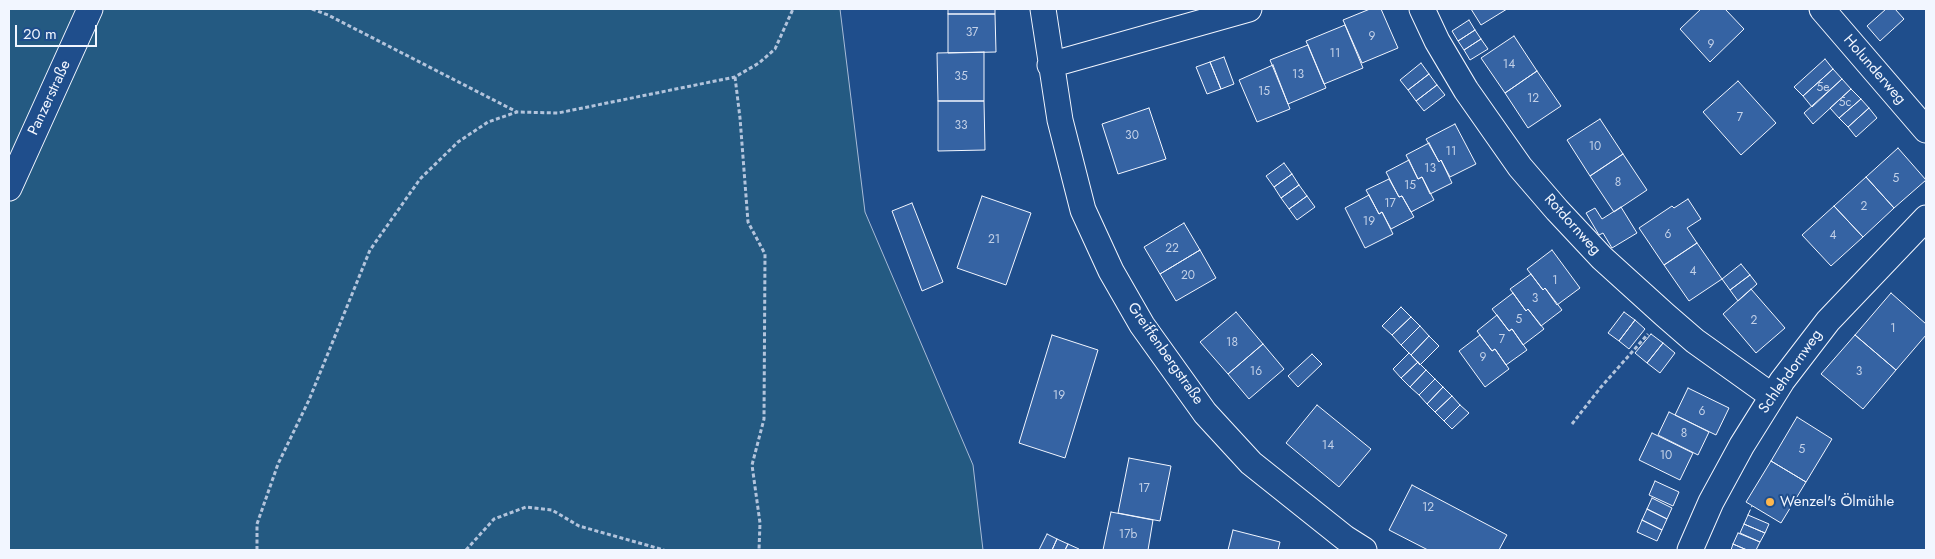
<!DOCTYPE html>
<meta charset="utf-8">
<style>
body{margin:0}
#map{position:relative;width:1935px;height:559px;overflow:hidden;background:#1f4e8c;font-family:Jost,sans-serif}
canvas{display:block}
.frame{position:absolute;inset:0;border:10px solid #f2f6ff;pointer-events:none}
.scale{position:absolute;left:15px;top:25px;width:82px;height:22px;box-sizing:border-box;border:2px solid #f2f6ff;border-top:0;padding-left:6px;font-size:15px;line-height:18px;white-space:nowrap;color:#f2f6ff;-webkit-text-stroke:4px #1f4e8c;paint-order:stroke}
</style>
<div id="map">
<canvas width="1935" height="559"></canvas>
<div class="frame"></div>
<div class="scale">20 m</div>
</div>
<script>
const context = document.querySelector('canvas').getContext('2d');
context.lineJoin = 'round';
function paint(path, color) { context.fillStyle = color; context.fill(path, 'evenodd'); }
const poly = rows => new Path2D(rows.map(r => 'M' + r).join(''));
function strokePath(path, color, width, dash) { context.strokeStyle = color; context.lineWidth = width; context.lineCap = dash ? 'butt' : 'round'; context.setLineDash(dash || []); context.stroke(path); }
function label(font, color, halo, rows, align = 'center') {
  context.font = font + ' Jost,sans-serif'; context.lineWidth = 4; context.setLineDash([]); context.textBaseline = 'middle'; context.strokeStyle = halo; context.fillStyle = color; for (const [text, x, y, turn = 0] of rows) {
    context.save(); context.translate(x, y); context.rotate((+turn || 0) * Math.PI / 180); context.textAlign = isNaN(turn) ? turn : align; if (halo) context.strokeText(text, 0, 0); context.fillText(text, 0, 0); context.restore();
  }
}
const green = poly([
 [9,9,840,9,865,212,973,465,983,550,9,550,9,9]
]);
paint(green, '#245a82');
strokePath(green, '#a8bbd7', 1);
const building = poly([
 [948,9,995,9,995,14,948,14,948,9],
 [1370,9,1381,9,1398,48,1362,63,1343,20,1370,9],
 [1471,9,1507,9,1481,25,1471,9],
 [1701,9,1725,9,1744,29,1710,62,1680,29,1701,9],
 [1886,9,1895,9,1904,19,1880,41,1867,26,1886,9],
 [948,14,995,14,996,52,948,53,948,14],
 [1469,20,1475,30,1458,41,1452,31,1469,20],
 [1345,25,1363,68,1324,84,1306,41,1345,25],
 [1475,30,1481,39,1464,50,1458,41,1475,30],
 [1514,36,1537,71,1505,93,1481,58,1514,36],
 [1481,39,1488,49,1470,60,1464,50,1481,39],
 [1308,45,1326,88,1288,104,1270,60,1308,45],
 [984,52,984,101,938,101,937,53,984,52],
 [1224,57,1234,84,1221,89,1210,62,1224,57],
 [1825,59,1833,69,1803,96,1794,87,1825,59],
 [1210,62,1221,89,1207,94,1196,67,1210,62],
 [1421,63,1429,74,1408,90,1400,80,1421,63],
 [1273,65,1290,109,1257,122,1239,80,1273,65],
 [1833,69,1842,79,1812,107,1803,96,1833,69],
 [1537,71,1561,106,1528,128,1505,93,1537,71],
 [1429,74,1437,85,1416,101,1408,90,1429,74],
 [1842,79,1851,89,1813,124,1804,113,1842,79],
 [1738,81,1776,123,1741,155,1703,112,1738,81],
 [1437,85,1445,95,1424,111,1416,101,1437,85],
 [1851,89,1861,99,1839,118,1830,108,1851,89],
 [1861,99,1869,108,1848,127,1839,118,1861,99],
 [938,101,984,101,985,150,938,151,938,101],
 [1149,108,1166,159,1118,174,1102,124,1149,108],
 [1869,108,1877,118,1856,137,1848,127,1869,108],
 [1600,119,1623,154,1590,176,1567,140,1600,119],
 [1455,124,1476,164,1450,177,1441,160,1439,162,1426,139,1455,124],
 [1429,143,1439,162,1441,160,1452,183,1430,194,1422,177,1418,179,1406,155,1429,143],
 [1898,148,1926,180,1894,208,1866,177,1898,148],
 [1623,154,1647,190,1614,212,1590,176,1623,154],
 [1409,160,1418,179,1422,177,1434,200,1411,212,1402,196,1399,197,1386,172,1409,160],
 [1284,163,1292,174,1274,187,1266,176,1284,163],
 [1292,174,1299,185,1281,198,1274,187,1292,174],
 [1866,177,1894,208,1863,237,1834,206,1866,177],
 [1389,179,1399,197,1402,196,1414,217,1391,229,1382,212,1379,214,1366,190,1389,179],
 [1299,185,1307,196,1289,209,1281,198,1299,185],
 [1369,195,1379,214,1382,212,1393,234,1365,248,1345,208,1369,195],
 [982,196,1031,213,1006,285,957,268,982,196],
 [1307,196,1315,207,1297,220,1289,209,1307,196],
 [1688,199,1701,219,1687,228,1697,243,1664,265,1639,228,1672,206,1674,208,1688,199],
 [912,203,943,282,922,291,892,211,912,203],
 [1834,206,1863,237,1831,266,1802,235,1834,206],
 [1621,207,1637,233,1612,248,1603,233,1599,235,1586,213,1595,208,1602,219,1621,207],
 [1184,223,1200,250,1160,274,1144,247,1184,223],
 [1697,243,1722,279,1689,301,1664,265,1697,243],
 [1200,250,1216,278,1176,301,1160,274,1200,250],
 [1552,250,1580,288,1557,305,1545,288,1543,290,1527,269,1552,250],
 [1741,264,1750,275,1730,290,1722,279,1741,264],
 [1531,274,1543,290,1545,288,1562,310,1541,326,1528,309,1526,311,1510,289,1531,274],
 [1750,275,1757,284,1738,301,1730,290,1750,275],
 [1751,289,1785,328,1756,353,1723,314,1751,289],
 [1513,293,1526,311,1528,309,1544,329,1523,345,1512,329,1509,331,1492,309,1513,293],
 [1891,293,1926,324,1926,335,1896,370,1855,335,1891,293],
 [1401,307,1411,317,1392,335,1382,326,1401,307],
 [1236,312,1263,344,1228,374,1200,342,1236,312],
 [1624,312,1635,320,1619,341,1608,333,1624,312],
 [1497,315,1509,331,1512,329,1527,350,1506,365,1495,349,1492,351,1477,331,1497,315],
 [1411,317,1420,326,1401,345,1392,335,1411,317],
 [1635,320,1645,329,1629,349,1619,341,1635,320],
 [1420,326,1429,336,1411,355,1401,345,1420,326],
 [1651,334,1663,343,1647,363,1635,353,1651,334],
 [1052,335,1098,350,1065,458,1019,443,1052,335],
 [1480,335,1492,351,1495,349,1509,369,1485,387,1459,351,1480,335],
 [1855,335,1896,370,1863,409,1821,374,1855,335],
 [1429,336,1439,346,1420,365,1411,355,1429,336],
 [1663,343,1675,353,1660,373,1647,363,1663,343],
 [1263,344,1284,369,1249,399,1228,374,1263,344],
 [1409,353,1418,362,1401,378,1393,369,1409,353],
 [1312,354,1322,364,1298,387,1288,376,1312,354],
 [1418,362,1426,370,1410,387,1401,378,1418,362],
 [1426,370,1435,379,1419,395,1410,387,1426,370],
 [1435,379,1443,387,1427,404,1419,395,1435,379],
 [1443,387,1452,396,1435,412,1427,404,1443,387],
 [1688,388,1729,408,1716,435,1675,415,1688,388],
 [1452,396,1460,405,1444,421,1435,412,1452,396],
 [1317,405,1371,449,1339,487,1286,443,1317,405],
 [1460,405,1469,413,1452,429,1444,421,1460,405],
 [1669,412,1709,432,1698,455,1658,435,1669,412],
 [1797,417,1832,439,1806,482,1771,461,1797,417],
 [1652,433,1693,453,1680,480,1639,460,1652,433],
 [1129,458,1171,466,1160,521,1118,513,1129,458],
 [1771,461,1806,482,1781,523,1746,502,1771,461],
 [1655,481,1679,492,1673,506,1649,495,1655,481],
 [1412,485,1507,535,1499,550,1428,550,1389,530,1412,485],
 [1652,498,1672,508,1667,519,1647,509,1652,498],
 [1647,509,1667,519,1662,530,1642,520,1647,509],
 [1111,512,1153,520,1148,550,1103,550,1111,512],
 [1748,515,1769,524,1765,533,1744,524,1748,515],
 [1642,520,1662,530,1657,541,1637,532,1642,520],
 [1744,524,1765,533,1760,542,1740,533,1744,524],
 [1233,530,1280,542,1278,550,1228,550,1233,530],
 [1738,533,1760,542,1756,550,1747,550,1733,544,1738,533],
 [1047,534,1057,539,1052,550,1039,550,1047,534],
 [1057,539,1068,544,1065,550,1052,550,1057,539],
 [1068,544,1079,549,1078,550,1065,550,1068,544],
 [1733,544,1747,550,1731,550,1733,544]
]);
paint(building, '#3563a3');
strokePath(building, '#f2f6ff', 1);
const minor = poly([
 [1043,9,1060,120,1083,210,1111,271,1142,325,1205,413,1251,463,1345,538,1364,550],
 [1422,9,1437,41,1466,90,1520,167,1557,210,1602,258,1665,315,1695,341,1772,396],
 [1822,9,1926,130],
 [1050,65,1249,9],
 [9,188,90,9],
 [1690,550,1711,502,1742,445,1782,381,1828,321,1926,218]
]);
strokePath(minor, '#f2f6ff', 27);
strokePath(poly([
 [312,9,328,15,517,112],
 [735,77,740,118,748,222,765,254,764,419,752,465,760,523,759,550],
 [1572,424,1601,387,1648,334],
 [257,550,257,524,278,464,309,400,370,250,420,179,458,142,488,122,517,112,558,113,735,77,759,63,775,49,793,9],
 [466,550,494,519,526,507,552,510,579,526,664,550]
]), '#b3c4dc', 3, [4, 2.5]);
strokePath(minor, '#1f4e8c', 25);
strokePath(poly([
 [1748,515,1752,506]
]), '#f2f6ff', 1, [6, 2.5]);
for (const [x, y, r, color] of [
 [1770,502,5,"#ffb74d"]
]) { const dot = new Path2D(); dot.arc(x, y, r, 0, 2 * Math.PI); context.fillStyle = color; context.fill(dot); strokePath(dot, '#1f4e8c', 2); }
label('12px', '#c3d1e8', null, [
 ["37",972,33],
 ["9",1372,37],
 ["9",1711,45],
 ["11",1335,54],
 ["14",1509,65],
 ["13",1298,75],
 ["35",961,77],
 ["5e",1823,88],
 ["15",1264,92],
 ["12",1533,99],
 ["5c",1845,103],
 ["7",1740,118],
 ["33",961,126],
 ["30",1132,136],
 ["10",1595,147],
 ["11",1451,152],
 ["13",1430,169],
 ["5",1896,179],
 ["8",1618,183],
 ["15",1410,186],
 ["17",1390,204],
 ["2",1864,207],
 ["19",1369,222],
 ["6",1668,235],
 ["4",1833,236],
 ["21",994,240],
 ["22",1172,249],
 ["4",1693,272],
 ["20",1188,276],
 ["1",1555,281],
 ["3",1535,299],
 ["5",1519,320],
 ["2",1754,321],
 ["1",1893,329],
 ["7",1502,340],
 ["18",1232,343],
 ["9",1483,358],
 ["16",1256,372],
 ["3",1859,372],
 ["19",1059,396],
 ["6",1702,412],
 ["8",1684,434],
 ["14",1328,446],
 ["5",1802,450],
 ["10",1666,456],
 ["17",1144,489],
 ["12",1428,508],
 ["17b",1128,535]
]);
label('15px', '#f2f6ff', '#1f4e8c', [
 ["Holunderweg",1874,70,49],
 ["Panzerstraße",50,98,-65],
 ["Rotdornweg",1572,225,48],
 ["Greiffenbergstraße",1165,354,55],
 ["Schlehdornweg",1791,372,-55]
]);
label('15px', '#f2f6ff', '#1f4e8c', [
 ["Wenzel's Ölmühle",1780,502]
], 'left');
</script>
